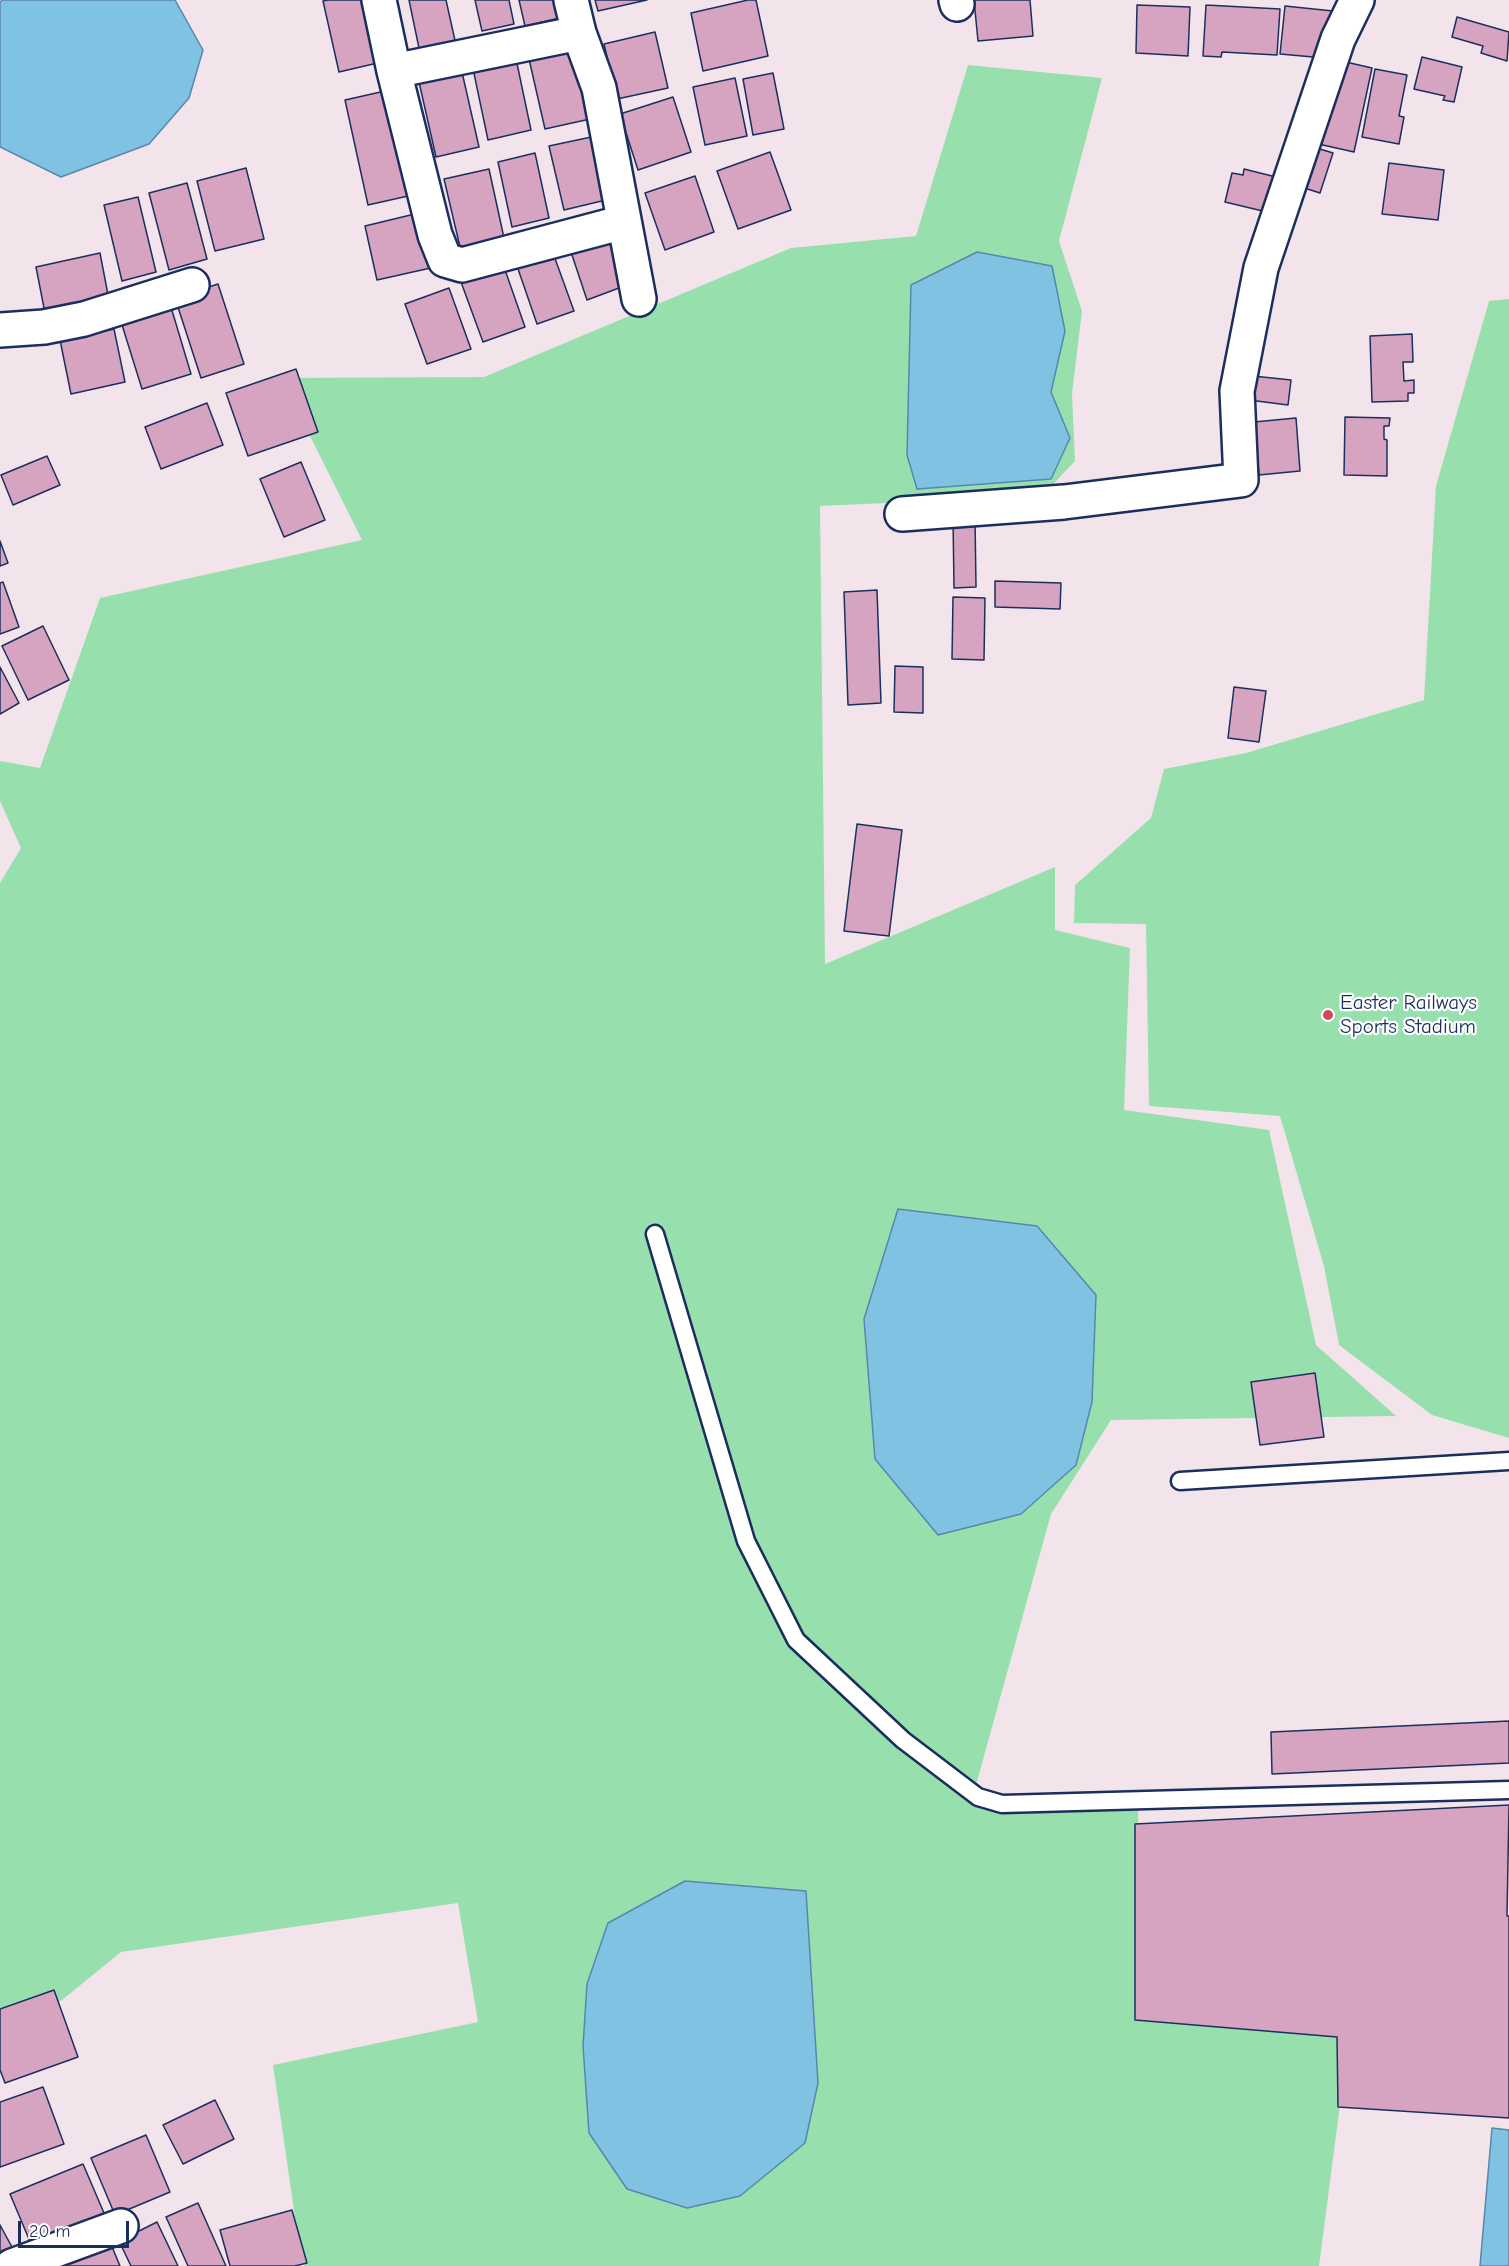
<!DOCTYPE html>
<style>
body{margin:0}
#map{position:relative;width:1509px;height:2266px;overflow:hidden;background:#f3e4ec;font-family:"Comic Neue",sans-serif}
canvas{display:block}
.scale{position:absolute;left:18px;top:2221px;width:111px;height:27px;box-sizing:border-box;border:3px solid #1b2f5e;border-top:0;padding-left:8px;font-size:18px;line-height:21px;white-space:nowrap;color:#1b2f5e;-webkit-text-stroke:4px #fff;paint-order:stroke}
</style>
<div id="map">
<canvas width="1509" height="2266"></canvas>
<div class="scale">20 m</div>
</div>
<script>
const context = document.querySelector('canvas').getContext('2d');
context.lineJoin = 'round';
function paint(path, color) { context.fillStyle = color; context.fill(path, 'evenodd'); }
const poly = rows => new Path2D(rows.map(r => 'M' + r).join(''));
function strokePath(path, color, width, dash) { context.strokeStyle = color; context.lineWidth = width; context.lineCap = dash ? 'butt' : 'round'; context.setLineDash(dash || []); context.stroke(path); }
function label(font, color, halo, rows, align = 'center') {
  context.font = font + ' "Comic Neue",sans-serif'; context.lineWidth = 4.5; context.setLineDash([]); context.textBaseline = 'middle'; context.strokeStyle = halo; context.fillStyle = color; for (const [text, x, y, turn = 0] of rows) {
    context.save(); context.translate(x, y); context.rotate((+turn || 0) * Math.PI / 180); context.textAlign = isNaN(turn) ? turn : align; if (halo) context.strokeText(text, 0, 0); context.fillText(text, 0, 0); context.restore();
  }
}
paint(poly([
 [968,65,1102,78,1059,241,1082,311,1072,394,1075,461,1042,496,820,506,825,964,1055,867,1055,930,1130,948,1124,1110,1269,1130,1316,1345,1396,1416,1111,1420,1051,1514,971,1803,1138,1808,1140,2016,1349,2036,1319,2266,305,2266,301,2259,273,2065,478,2022,458,1903,121,1952,62,2000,0,2025,0,883,21,848,0,801,0,761,40,768,100,598,362,540,281,378,484,377,791,248,916,236],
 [1509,299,1509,1438,1432,1415,1339,1345,1324,1266,1280,1116,1149,1106,1146,924,1074,923,1075,885,1151,818,1164,769,1246,753,1424,700,1436,486,1489,301]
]), '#97e0ae');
const water = poly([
 [3,0,175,0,203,50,189,98,149,144,61,177,0,147,0,2,3,0],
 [977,252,1052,266,1065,331,1051,392,1070,438,1051,479,917,489,907,455,911,285,977,252],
 [898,1209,1037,1226,1096,1295,1092,1402,1076,1465,1021,1514,938,1535,875,1459,864,1319,898,1209],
 [685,1881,806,1891,818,2083,805,2143,740,2196,687,2208,627,2189,589,2133,583,2046,587,1984,608,1923,685,1881],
 [1492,2128,1509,2130,1509,2266,1480,2266,1492,2128]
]);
paint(water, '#80c2e1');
strokePath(water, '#5887ad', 1.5);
const building = poly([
 [328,0,372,0,386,61,339,72,323,1,328,0],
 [409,0,446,0,456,45,420,53,409,0],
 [475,0,509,0,514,24,482,31,475,0],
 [519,0,560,0,564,17,525,26,519,0],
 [595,0,647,0,598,11,595,0],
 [748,0,756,0,768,56,703,71,691,13,748,0],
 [974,0,1030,0,1033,36,978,41,974,0],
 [1137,5,1190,7,1188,56,1136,53,1137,5],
 [1206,5,1280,9,1277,55,1222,52,1221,57,1203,56,1206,5],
 [1285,6,1333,11,1331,29,1324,58,1280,54,1285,6],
 [1457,17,1509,32,1507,61,1481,53,1483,46,1452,37,1457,17],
 [655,32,668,88,617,99,604,44,655,32],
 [574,49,590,119,545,129,529,59,574,49],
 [515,54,531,130,488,140,472,64,515,54],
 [1422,57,1462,67,1454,102,1443,100,1445,96,1414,89,1422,57],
 [1333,59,1372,68,1354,152,1314,143,1333,59],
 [1375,69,1407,75,1399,116,1404,117,1399,144,1362,137,1375,69],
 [462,72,479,147,436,157,419,82,462,72],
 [773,73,784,129,753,135,743,79,773,73],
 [735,78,747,136,705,145,693,87,735,78],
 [385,91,408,196,368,205,345,100,385,91],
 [673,97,691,152,638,170,620,114,673,97],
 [596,136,610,199,564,210,549,146,596,136],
 [1307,145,1333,153,1320,193,1295,185,1307,145],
 [770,152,791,210,738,229,717,171,770,152],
 [535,153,549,218,512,227,498,162,535,153],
 [1389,163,1444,170,1438,220,1382,214,1389,163],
 [246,168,264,239,215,251,197,181,246,168],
 [489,169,504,238,460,247,444,179,489,169],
 [1244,169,1280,178,1271,213,1225,202,1232,173,1243,175,1244,169],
 [695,176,714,232,665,250,645,193,695,176],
 [187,183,207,259,169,270,149,193,187,183],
 [138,197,156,272,122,281,104,205,138,197],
 [423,212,435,267,377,280,365,226,423,212],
 [609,234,627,285,587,300,570,249,609,234],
 [100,253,109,300,45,313,36,267,100,253],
 [553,253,574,311,537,324,517,266,553,253],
 [504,267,525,327,483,342,461,282,504,267],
 [218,284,244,364,201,378,175,298,218,284],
 [449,288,471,349,427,364,405,304,449,288],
 [168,297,191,374,142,389,118,312,168,297],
 [114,329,125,382,71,394,60,340,114,329],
 [1412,334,1413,362,1403,362,1404,381,1414,380,1414,393,1408,393,1408,401,1372,402,1370,336,1412,334],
 [296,369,318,432,248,456,226,393,296,369],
 [1253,376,1291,380,1288,405,1249,400,1253,376],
 [207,403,223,445,161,469,145,427,207,403],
 [1345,417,1390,418,1389,426,1384,426,1384,439,1387,440,1387,476,1344,475,1345,417],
 [1296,418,1300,471,1259,475,1254,422,1296,418],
 [47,456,60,485,13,505,1,475,47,456],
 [301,462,325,520,284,537,260,479,301,462],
 [975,517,976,587,954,588,953,518,975,517],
 [0,541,8,563,0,566,0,541],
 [995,581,1061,583,1060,609,995,607,995,581],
 [3,582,19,627,0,634,0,583,3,582],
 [877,590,881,703,848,705,844,592,877,590],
 [953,597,985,598,984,660,952,659,953,597],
 [43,626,69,680,28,700,2,646,43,626],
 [895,666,923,667,923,713,894,712,895,666],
 [0,667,19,703,0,714,0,667],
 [1234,687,1266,691,1259,742,1228,738,1234,687],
 [857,824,902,830,889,936,844,931,857,824],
 [1315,1373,1324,1437,1260,1445,1251,1382,1315,1373],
 [1509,1721,1509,1763,1272,1774,1271,1732,1509,1721],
 [1509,1805,1507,1916,1509,1916,1509,2118,1338,2107,1337,2037,1135,2020,1135,1824,1509,1805],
 [54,1990,78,2057,5,2083,0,2070,0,2009,54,1990],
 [43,2087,64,2144,0,2167,0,2102,43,2087],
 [215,2100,234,2139,183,2164,163,2125,215,2100],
 [146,2135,170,2192,115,2215,91,2158,146,2135],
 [83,2164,104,2213,31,2244,10,2194,83,2164],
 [198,2203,226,2266,188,2266,166,2217,198,2203],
 [292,2210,307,2263,295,2266,230,2266,220,2230,292,2210],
 [157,2222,178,2266,131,2266,119,2241,157,2222],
 [0,2225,12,2247,0,2253,0,2225],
 [110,2242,120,2266,57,2266,110,2242]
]);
paint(building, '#d6a4c1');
strokePath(building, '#1b2f5e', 1.5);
const lane = poly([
 [655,1234,746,1541,796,1640,903,1740,978,1797,1002,1804,1509,1790],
 [1180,1481,1509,1461]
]);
const street = poly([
 [379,0,394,71,579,33],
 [571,0,579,33,599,88,639,299],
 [956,0,957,4],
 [394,71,435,235,445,260,462,265,624,222],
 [0,330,44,327,84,319,192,285],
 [902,514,1064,502,1241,480,1237,391,1261,268,1338,39,1357,0],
 [12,2266,121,2226]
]);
strokePath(lane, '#1b2f5e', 21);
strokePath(street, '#1b2f5e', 38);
strokePath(lane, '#fff', 16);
strokePath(street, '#fff', 33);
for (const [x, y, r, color] of [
 [1328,1015,6,"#d1495b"]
]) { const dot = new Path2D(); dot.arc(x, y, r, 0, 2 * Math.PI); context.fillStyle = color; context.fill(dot); strokePath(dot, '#fff', 2); }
label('21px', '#1b2f5e', '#fff', [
 ["Easter Railways",1340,1003],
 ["Sports Stadium",1340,1027]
], 'left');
</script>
